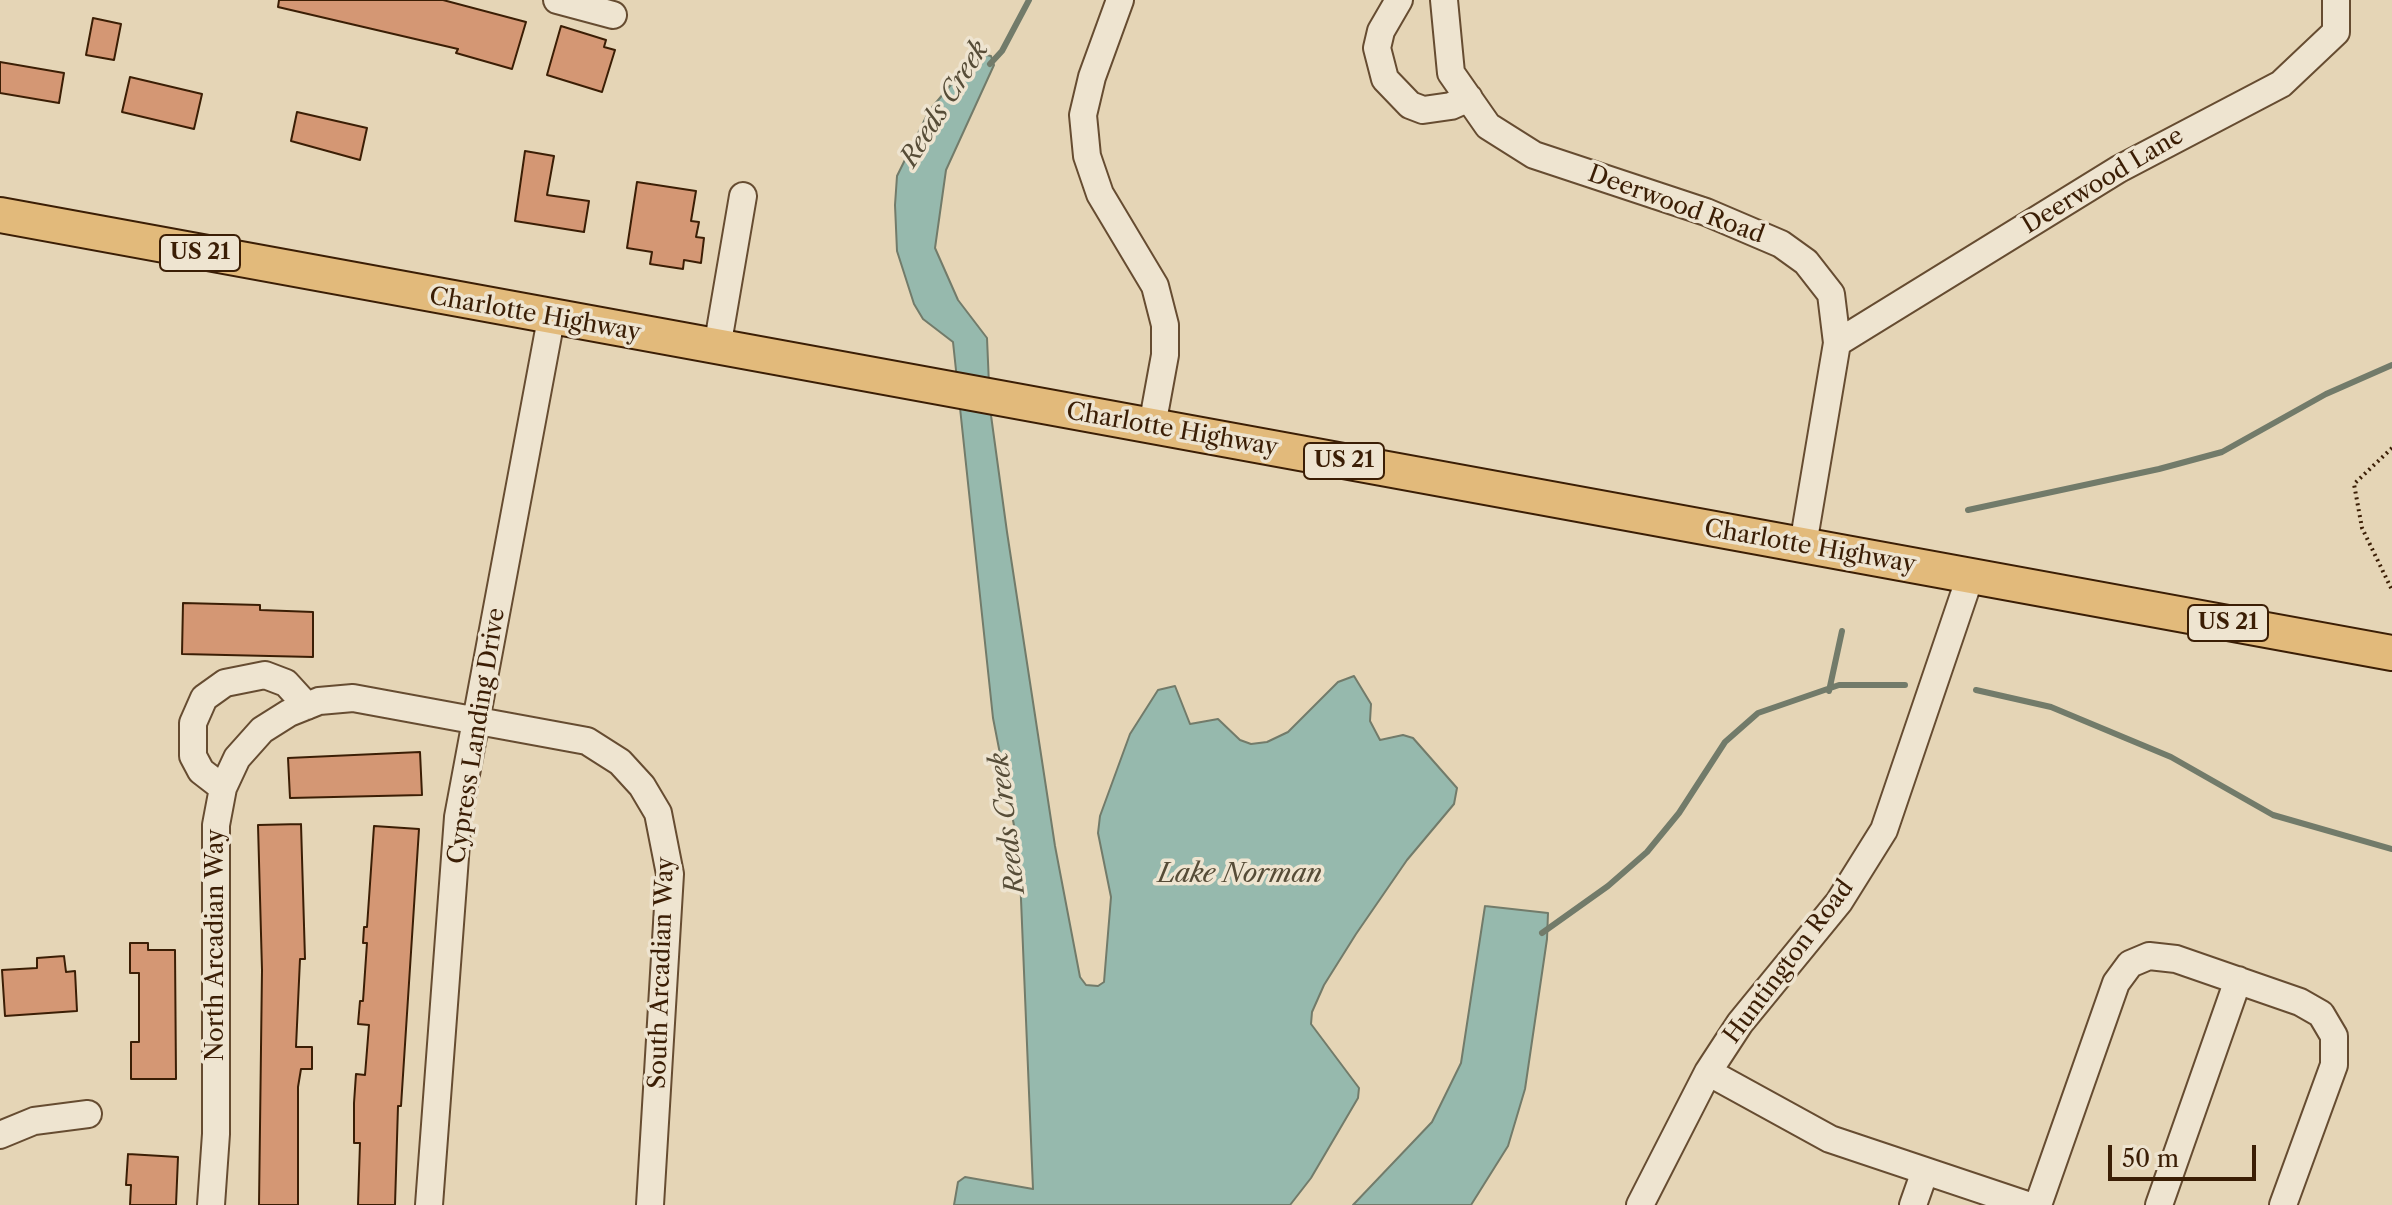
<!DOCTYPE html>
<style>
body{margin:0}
#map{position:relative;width:2392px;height:1205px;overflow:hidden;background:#e5d5b6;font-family:"Libre Caslon Text",serif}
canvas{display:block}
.scale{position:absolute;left:2108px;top:1145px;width:148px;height:36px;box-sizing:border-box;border:4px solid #3b1e05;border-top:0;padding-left:10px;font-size:24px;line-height:28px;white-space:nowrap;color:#3b1e05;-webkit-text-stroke:6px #eee4d0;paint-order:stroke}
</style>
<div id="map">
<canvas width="2392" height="1205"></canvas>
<div class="scale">50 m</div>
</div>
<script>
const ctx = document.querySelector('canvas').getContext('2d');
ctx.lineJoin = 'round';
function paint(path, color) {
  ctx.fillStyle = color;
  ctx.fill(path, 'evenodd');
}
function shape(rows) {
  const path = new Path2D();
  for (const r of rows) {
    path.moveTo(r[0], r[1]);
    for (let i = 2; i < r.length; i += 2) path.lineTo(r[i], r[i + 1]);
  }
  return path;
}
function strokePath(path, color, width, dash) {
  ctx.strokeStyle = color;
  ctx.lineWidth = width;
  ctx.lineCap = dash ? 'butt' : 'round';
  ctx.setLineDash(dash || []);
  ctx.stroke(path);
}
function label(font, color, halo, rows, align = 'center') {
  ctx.font = font + ' "Libre Caslon Text",serif';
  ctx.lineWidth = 7;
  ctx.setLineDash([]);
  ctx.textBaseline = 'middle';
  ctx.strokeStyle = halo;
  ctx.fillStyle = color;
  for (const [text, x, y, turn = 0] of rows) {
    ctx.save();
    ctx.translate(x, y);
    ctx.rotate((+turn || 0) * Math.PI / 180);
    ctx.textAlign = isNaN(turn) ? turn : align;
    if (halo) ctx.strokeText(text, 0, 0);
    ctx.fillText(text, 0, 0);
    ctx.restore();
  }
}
const water = shape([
 [986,55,991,56,994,65,946,170,935,248,958,300,987,338,990,408,1007,532,1055,846,1080,977,1086,985,1098,986,1104,982,1111,897,1098,833,1100,816,1130,734,1158,690,1175,686,1190,724,1218,719,1240,740,1251,744,1267,742,1288,732,1338,682,1354,676,1371,704,1370,721,1380,740,1403,735,1413,738,1457,788,1454,804,1407,860,1356,934,1324,985,1312,1012,1311,1024,1359,1088,1358,1098,1311,1178,1290,1205,954,1205,958,1182,965,1177,1033,1189,1019,851,993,718,953,342,923,319,914,304,897,251,895,205,897,176,929,111,969,63,986,55],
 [1485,906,1548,913,1547,939,1525,1089,1508,1146,1471,1205,1353,1205,1432,1122,1461,1063,1485,906]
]);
const stream = shape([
 [990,64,1002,51,1029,0],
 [1968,510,2159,469,2222,452,2326,394,2392,365],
 [1976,690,2051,707,2171,757,2273,815,2392,849],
 [1829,691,1842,631],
 [1542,933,1608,886,1647,852,1679,813,1725,742,1758,713,1839,685,1905,685]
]);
const building = shape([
 [279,0,443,0,526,22,512,69,456,53,458,49,278,7,279,0],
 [93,18,121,24,114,60,86,55,93,18],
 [561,26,606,40,604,47,615,50,602,92,547,75,561,26],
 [0,62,64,73,59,103,0,93,0,62],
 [130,77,202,94,194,129,122,112,130,77],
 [297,112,367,128,360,160,291,141,297,112],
 [525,151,554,156,547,195,589,201,584,232,515,221,525,151],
 [637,182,696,191,691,221,699,222,696,237,704,238,701,263,684,260,683,269,650,264,652,252,627,248,637,182],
 [183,603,260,605,260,610,313,612,313,657,182,654,183,603],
 [420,752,422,795,290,798,288,758,420,752],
 [301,824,305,959,300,959,296,1047,312,1047,312,1069,301,1069,298,1087,298,1205,259,1205,262,970,258,825,301,824],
 [374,826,419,829,401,1106,398,1106,395,1205,358,1205,360,1143,354,1143,354,1103,356,1074,365,1075,369,1025,358,1024,360,1001,363,1001,367,943,363,943,364,927,367,927,374,826],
 [130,943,148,943,148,950,175,950,176,1079,131,1079,131,1042,139,1042,139,973,130,973,130,943],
 [64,956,66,972,75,971,77,1011,5,1016,2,970,37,968,37,958,64,956],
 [128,1154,178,1157,176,1205,130,1205,131,1185,126,1185,128,1154]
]);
const path = shape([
 [2392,448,2354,484,2362,528,2392,590]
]);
const minor = shape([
 [557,0,613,15],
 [1120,0,1092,77,1083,115,1087,156,1100,194,1155,286,1165,325,1165,355,1152,426],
 [1399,0,1381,31,1377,48,1385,79,1410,105,1423,110,1451,106,1469,98],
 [1444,0,1451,73,1488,126,1534,155,1706,212,1781,244,1806,262,1831,294,1837,343,1803,545],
 [1837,343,2119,169,2281,84,2336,32,2336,0],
 [717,348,743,196],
 [223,788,201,771,193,756,193,723,204,698,225,683,265,675,286,683,307,706],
 [1708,1072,1830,1139,2027,1205],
 [0,1135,34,1121,88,1114],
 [211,1205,216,1134,216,825,223,788,237,758,262,730,289,713,319,701,353,698,587,741,620,762,642,786,658,813,670,874,650,1205],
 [429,1205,458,817,551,319],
 [1640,1205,1708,1072,1740,1023,1839,902,1884,830,1970,577],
 [1913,1205,1925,1171],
 [2038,1205,2116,983,2130,964,2149,956,2176,959,2300,1002,2321,1014,2334,1036,2334,1065,2283,1205],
 [2159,1205,2238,980]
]);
const major = shape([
 [0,215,2392,653]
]);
const shields = [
 [200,253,80],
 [1344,461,80],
 [2228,623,80]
];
const shieldNames = [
 ["US 21",200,253],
 ["US 21",1344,461],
 ["US 21",2228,623]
];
const streetNames = [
 ["Deerwood Lane",2103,181,-31],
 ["Deerwood Road",1676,205,20],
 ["Charlotte Highway",535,315,10],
 ["Charlotte Highway",1172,430,10],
 ["Charlotte Highway",1810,547,10],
 ["Cypress Landing Drive",477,736,-81],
 ["North Arcadian Way",216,945,-90],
 ["Huntington Road",1789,962,-53],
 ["South Arcadian Way",662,973,-88]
];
const waterNames = [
 ["Reeds Creek",945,104,-58],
 ["Reeds Creek",1008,823,-97],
 ["Lake Norman",1240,874]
];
paint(water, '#96b9ad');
strokePath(water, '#727b6a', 2);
strokePath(stream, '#727b6a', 6);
paint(building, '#d49774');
strokePath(building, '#3b1e05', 2);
strokePath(minor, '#664c31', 30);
strokePath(major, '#3b1e05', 38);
strokePath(path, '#3b1e05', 4, [2, 4]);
strokePath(minor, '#eee4d0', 26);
strokePath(major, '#e2ba7b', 34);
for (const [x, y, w] of shields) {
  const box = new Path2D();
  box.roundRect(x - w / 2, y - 18, w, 36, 6);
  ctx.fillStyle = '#eee4d0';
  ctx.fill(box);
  strokePath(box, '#3b1e05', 2);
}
label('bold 22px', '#3b1e05', null, shieldNames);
label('24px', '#3b1e05', '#eee4d0', streetNames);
label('italic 26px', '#564c37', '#eee4d0', waterNames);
</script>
